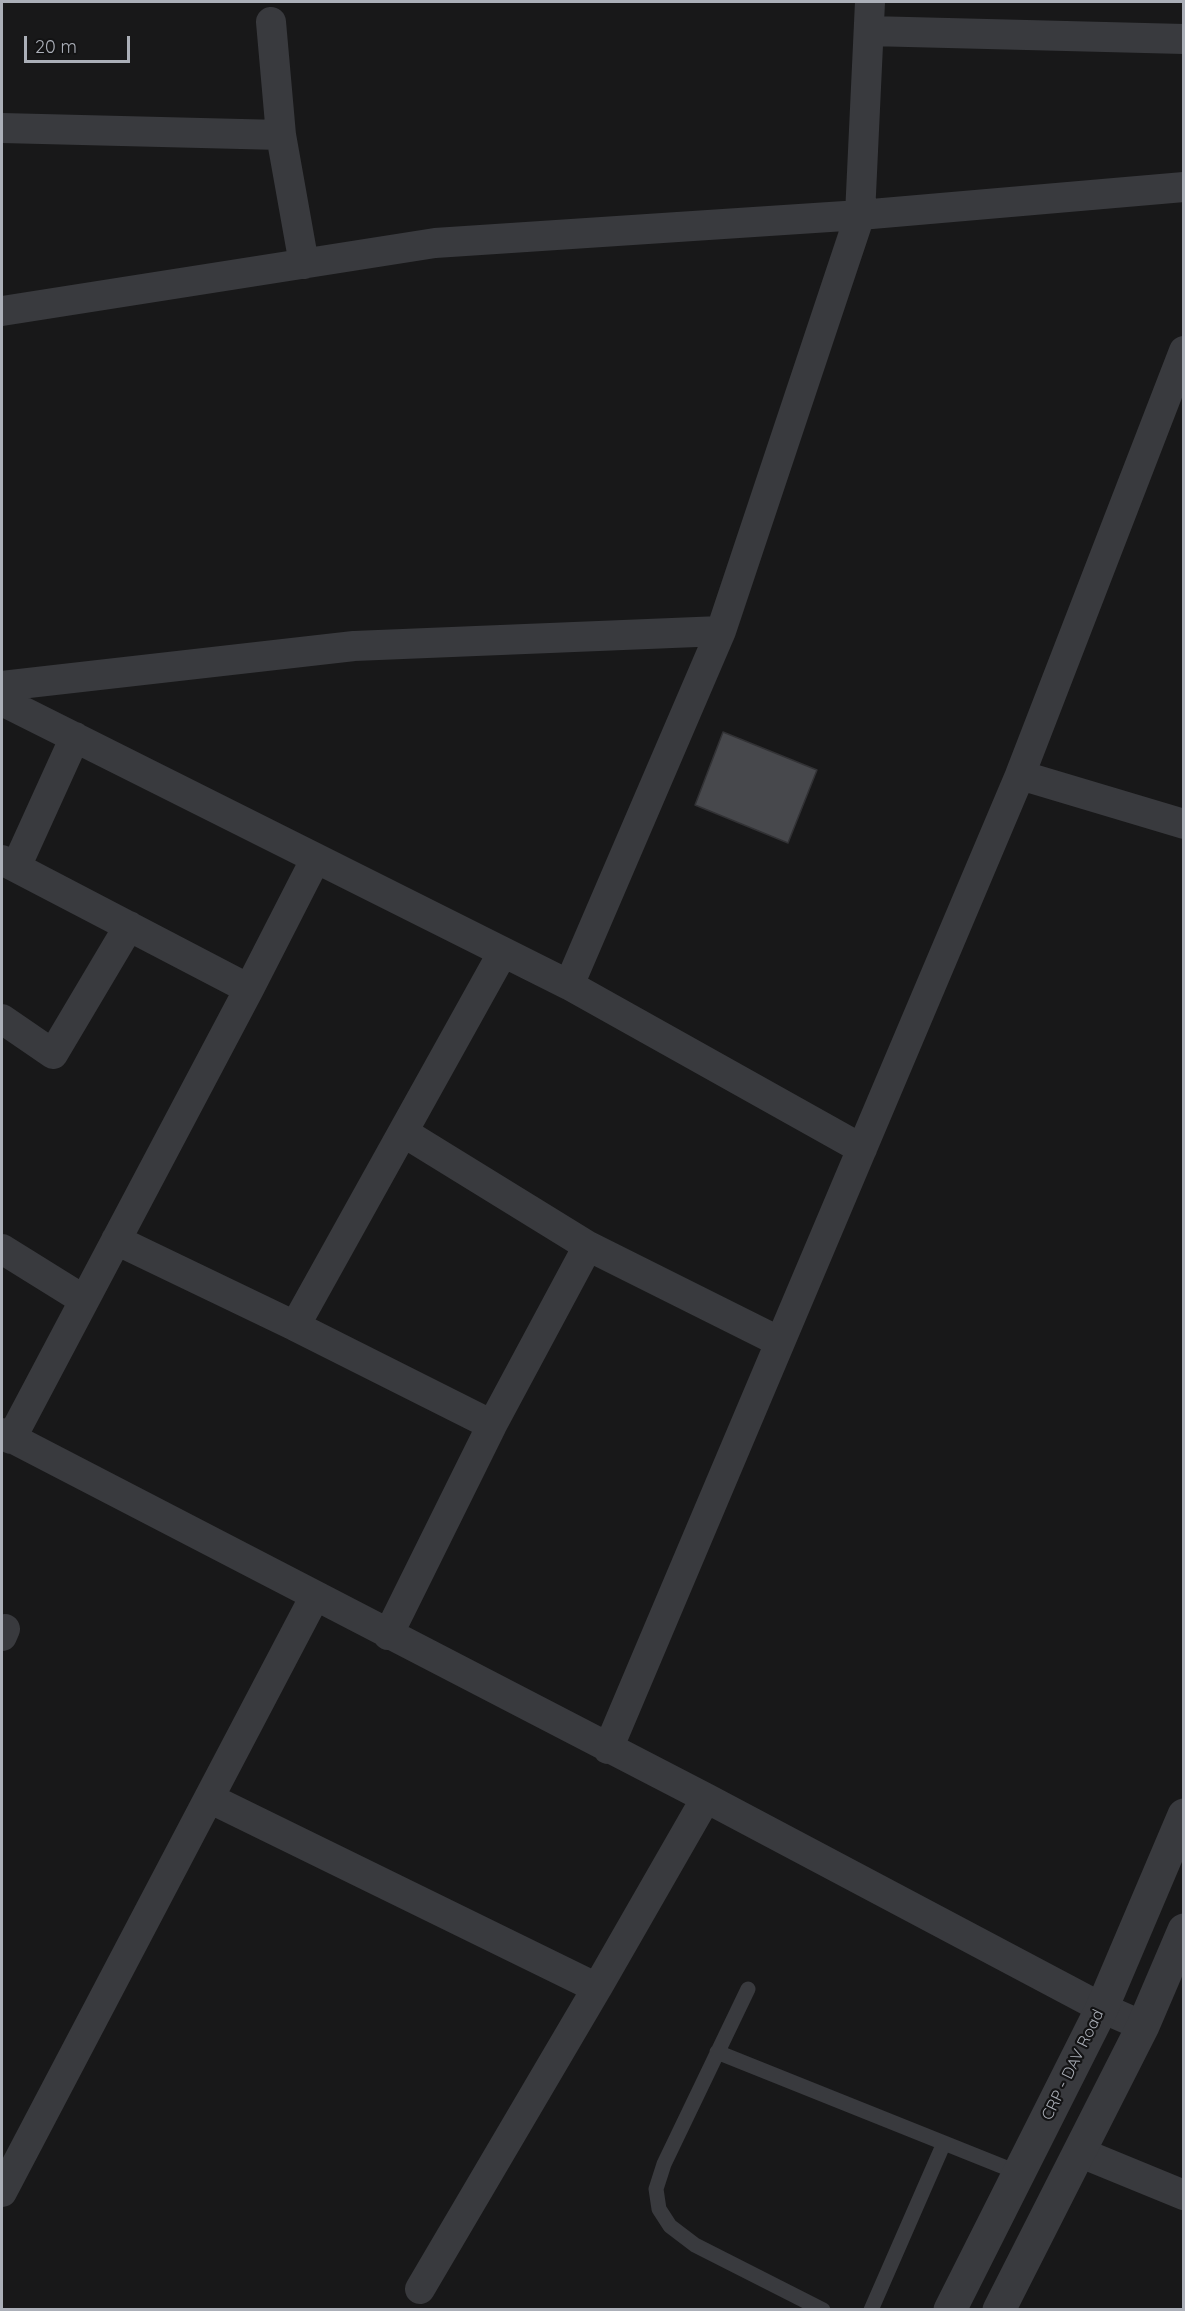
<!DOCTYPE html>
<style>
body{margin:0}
#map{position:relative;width:1185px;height:2311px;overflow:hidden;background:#181819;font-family:Quicksand,sans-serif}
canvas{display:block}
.frame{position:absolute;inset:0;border:3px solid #abafb8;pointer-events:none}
.scale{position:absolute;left:24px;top:36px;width:106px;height:27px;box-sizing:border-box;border:3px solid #abafb8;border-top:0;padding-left:8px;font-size:18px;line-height:21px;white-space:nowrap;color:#abafb8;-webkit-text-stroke:4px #131314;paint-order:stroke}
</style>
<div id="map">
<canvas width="1185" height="2311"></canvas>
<div class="frame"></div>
<div class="scale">20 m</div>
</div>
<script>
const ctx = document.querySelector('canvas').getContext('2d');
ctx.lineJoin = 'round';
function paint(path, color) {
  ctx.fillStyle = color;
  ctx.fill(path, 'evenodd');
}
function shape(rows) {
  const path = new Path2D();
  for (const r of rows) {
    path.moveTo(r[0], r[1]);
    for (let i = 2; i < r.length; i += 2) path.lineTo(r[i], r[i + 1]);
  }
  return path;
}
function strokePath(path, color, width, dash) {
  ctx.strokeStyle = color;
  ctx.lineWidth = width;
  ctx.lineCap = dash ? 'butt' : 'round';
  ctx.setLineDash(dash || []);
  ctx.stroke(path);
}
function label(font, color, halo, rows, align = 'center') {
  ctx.font = font + ' Quicksand,sans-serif';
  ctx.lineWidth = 4.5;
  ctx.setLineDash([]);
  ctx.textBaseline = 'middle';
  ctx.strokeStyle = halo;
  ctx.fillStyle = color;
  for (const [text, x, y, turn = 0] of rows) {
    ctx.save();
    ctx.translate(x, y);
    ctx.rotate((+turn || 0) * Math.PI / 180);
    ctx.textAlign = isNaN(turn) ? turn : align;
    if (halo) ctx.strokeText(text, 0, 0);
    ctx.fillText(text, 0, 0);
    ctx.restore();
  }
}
const building = shape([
 [723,732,817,770,788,843,695,805,723,732]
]);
const service = shape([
 [748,1989,664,2164,656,2189,659,2209,670,2226,695,2245,823,2310],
 [717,2052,1019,2173],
 [871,2310,944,2143]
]);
const minor = shape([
 [271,22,281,135,304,264],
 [869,31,1184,39],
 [2,128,281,135],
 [2,311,435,243,860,215,870,2],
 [2,686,354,646,721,631],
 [2,701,569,985,721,631,860,215,1184,187],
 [1020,775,1184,351],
 [2,860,249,989],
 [16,867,75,737],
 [569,985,862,1149],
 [2,1019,53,1054,129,926],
 [403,1132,588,1246],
 [116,1240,295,1326,503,952],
 [2,1249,84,1300],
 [295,1326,492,1425],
 [2,1433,706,1798,1102,2008,1143,2026],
 [11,1439,249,989,316,858],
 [388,1635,492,1425,588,1246,780,1342],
 [2,1636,5,1629],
 [608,1749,1020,775,1184,824],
 [209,1798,597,1988,706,1798],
 [1079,2152,1184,2195],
 [2,2192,315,1596],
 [420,2289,597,1988]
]);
const tertiary = shape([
 [950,2310,1102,2008,1184,1815],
 [999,2310,1143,2026,1184,1930]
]);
const streetNames = [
 ["CRP - DAV Road",1073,2065,-64]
];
paint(building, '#47484c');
strokePath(building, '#323235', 1.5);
strokePath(service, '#393a3e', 15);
strokePath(minor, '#393a3e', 30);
strokePath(tertiary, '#393a3e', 33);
label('16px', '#abafb8', '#131314', streetNames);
</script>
